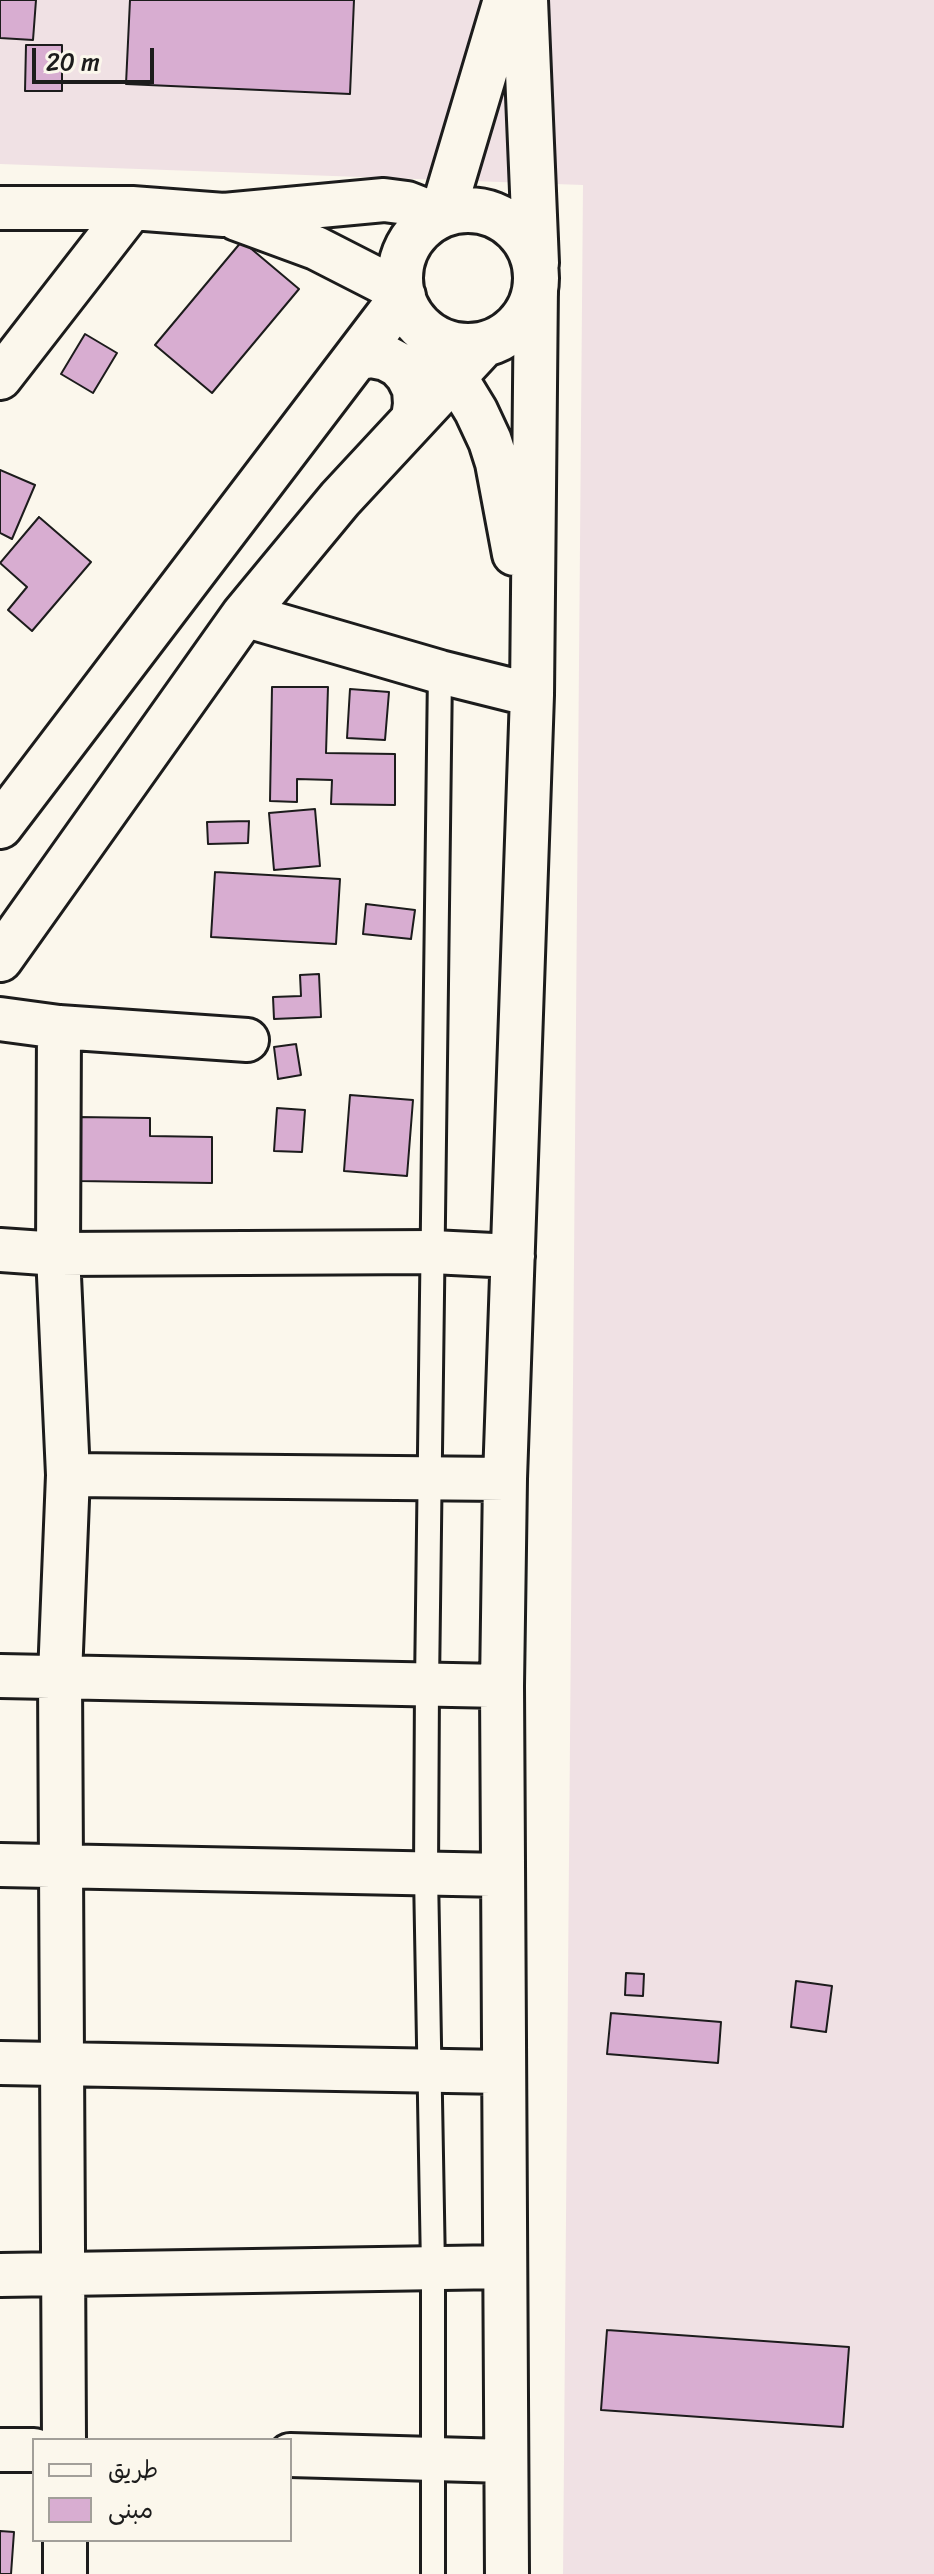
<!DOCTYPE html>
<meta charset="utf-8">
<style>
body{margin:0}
#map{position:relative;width:934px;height:2574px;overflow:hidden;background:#fbf7ec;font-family:Sriracha,"Playpen Sans Arabic",sans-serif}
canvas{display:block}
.legend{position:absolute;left:32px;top:2438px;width:260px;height:104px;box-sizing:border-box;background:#fbf7ec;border:2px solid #a29f99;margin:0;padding:10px 14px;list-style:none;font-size:24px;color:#1c1c1c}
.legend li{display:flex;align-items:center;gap:16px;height:40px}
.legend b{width:40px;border:2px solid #a29f99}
.scale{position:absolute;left:32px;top:48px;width:122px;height:36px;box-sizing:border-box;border:4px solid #1c1c1c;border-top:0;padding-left:10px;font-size:24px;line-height:28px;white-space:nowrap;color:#1c1c1c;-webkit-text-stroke:6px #fbf7ec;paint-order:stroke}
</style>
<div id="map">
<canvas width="934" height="2574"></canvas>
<ul class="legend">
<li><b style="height:10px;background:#fbf7ec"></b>طريق</li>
<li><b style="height:22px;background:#d8add1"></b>مبنى</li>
</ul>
<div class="scale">20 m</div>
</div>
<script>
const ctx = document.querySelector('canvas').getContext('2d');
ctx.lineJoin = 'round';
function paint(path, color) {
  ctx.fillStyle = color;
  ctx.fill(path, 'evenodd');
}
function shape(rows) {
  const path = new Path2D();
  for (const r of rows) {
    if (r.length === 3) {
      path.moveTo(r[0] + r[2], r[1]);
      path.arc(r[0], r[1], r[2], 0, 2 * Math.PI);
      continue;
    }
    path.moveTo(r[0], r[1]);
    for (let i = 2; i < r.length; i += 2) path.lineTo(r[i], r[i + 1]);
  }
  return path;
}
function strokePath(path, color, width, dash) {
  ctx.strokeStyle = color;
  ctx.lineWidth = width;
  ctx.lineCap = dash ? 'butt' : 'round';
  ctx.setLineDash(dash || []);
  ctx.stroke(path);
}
const built = shape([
 [0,0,934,0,934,2574,563,2574,583,185,0,164]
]);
const building = shape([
 [0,0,36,0,33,40,0,38,0,0],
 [130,0,354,0,350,94,126,84,130,0],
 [26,45,62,45,62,91,25,91,26,45],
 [242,241,299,289,212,393,155,345,242,241],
 [85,334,117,353,93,393,61,374,85,334],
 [0,470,35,485,12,539,0,533,0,470],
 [39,517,91,562,32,631,8,610,27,587,0,563,39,517],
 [272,687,328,687,326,753,395,754,395,805,331,804,332,780,297,779,297,802,270,801,272,687],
 [350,689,389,692,385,740,347,738,350,689],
 [315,809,320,866,274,870,269,813,315,809],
 [249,821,248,843,208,844,207,822,249,821],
 [215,872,340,879,336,944,211,937,215,872],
 [366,904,415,910,411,939,363,934,366,904],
 [319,974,321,1017,274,1019,273,997,301,996,300,975,319,974],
 [296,1044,301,1075,278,1079,274,1047,296,1044],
 [350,1095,413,1100,407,1176,344,1171,350,1095],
 [277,1108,305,1110,302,1152,274,1151,277,1108],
 [78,1117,150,1118,150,1136,212,1137,212,1183,78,1181,78,1117],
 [626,1973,644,1974,643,1996,625,1995,626,1973],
 [796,1981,832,1986,826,2032,791,2027,796,1981],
 [611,2013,721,2022,718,2063,607,2054,611,2013],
 [607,2330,849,2347,843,2427,601,2410,607,2330],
 [0,2531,14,2532,11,2574,0,2574,0,2531]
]);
const service = shape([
 [433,2574,433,2268,426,1874,427,1685,440,672]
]);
const minor = shape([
 [0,208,132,208,224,215,384,200,407,203,440,216],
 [237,219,316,248,402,292],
 [429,334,476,411,490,441,497,463,514,554],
 [0,378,132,208],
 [244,615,440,672,532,695],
 [0,1019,59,1027,247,1040],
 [59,1027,58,1254,68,1475,60,1676,64,2440],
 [0,1250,58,1254,432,1252,513,1256],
 [68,1475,505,1479],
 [0,1676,502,1686],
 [0,1865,503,1875],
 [0,2063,504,2072],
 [0,2275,505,2267],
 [0,2450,34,2450],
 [290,2455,506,2461],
 [65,2540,65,2574],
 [507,2574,502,1686,505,1479,532,695,536,284]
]);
const tertiary = shape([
 [525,0,536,263],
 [468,278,68],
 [442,215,506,0],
 [356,358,371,355,386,358,399,365,408,375,415,389,416,404,414,418],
 [0,826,403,296],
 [0,959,244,615,340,499,483,345]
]);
paint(built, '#f0e1e4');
paint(building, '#d8add1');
strokePath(building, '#1c1c1c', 2);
strokePath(service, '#1c1c1c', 28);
strokePath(minor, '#1c1c1c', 48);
strokePath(tertiary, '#1c1c1c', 50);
strokePath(service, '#fbf7ec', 22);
strokePath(minor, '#fbf7ec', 42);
strokePath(tertiary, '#fbf7ec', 44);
</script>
